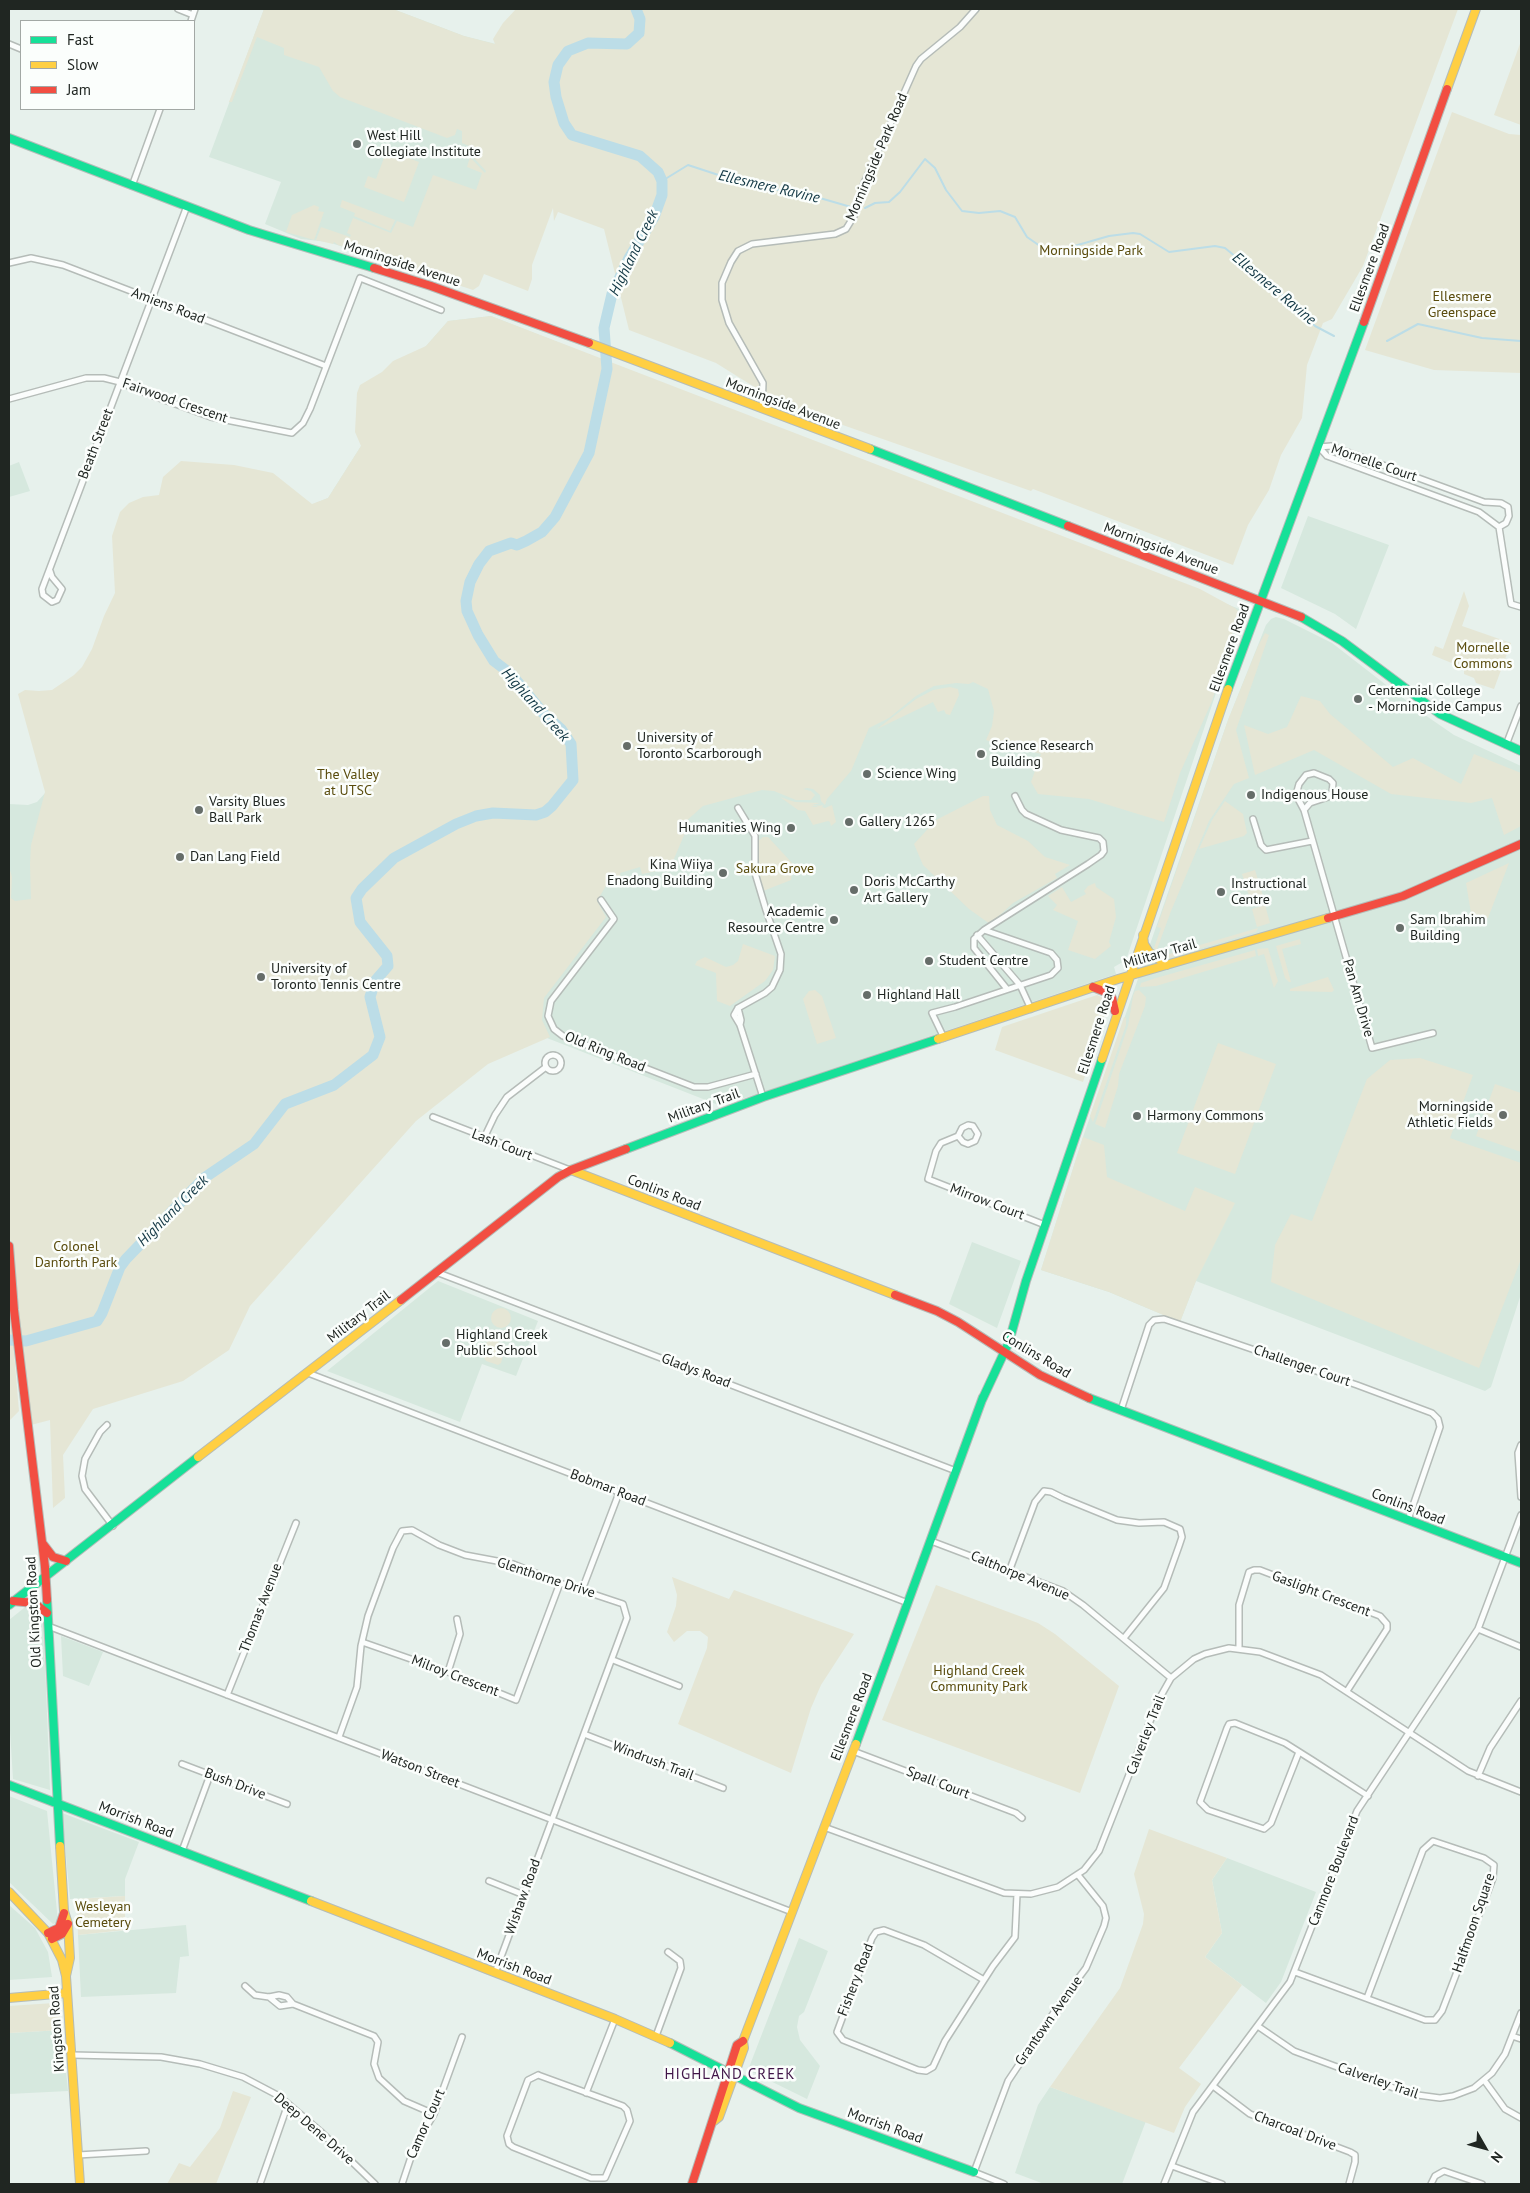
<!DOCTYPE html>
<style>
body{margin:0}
#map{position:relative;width:1530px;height:2193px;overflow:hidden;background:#e7f1ec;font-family:"PT Sans",sans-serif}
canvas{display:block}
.frame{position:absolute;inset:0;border:10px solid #202622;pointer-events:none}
.legend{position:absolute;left:20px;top:20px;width:175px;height:90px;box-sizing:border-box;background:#fbfefc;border:1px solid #a3a8a5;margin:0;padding:6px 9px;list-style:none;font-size:15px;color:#202622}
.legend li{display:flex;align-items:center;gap:10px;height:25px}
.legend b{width:25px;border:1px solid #a3a8a5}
.north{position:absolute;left:1460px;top:2123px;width:50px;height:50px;-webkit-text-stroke:4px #fbfefc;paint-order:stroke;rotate:128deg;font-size:14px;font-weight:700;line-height:20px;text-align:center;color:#202622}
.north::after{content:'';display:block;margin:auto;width:18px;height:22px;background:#202622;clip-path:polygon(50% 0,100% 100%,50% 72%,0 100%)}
</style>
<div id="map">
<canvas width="1530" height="2193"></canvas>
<div class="frame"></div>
<ul class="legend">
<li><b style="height:6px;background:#16e098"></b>Fast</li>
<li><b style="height:6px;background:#ffcf43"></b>Slow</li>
<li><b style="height:6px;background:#f24e42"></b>Jam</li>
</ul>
<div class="north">N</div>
</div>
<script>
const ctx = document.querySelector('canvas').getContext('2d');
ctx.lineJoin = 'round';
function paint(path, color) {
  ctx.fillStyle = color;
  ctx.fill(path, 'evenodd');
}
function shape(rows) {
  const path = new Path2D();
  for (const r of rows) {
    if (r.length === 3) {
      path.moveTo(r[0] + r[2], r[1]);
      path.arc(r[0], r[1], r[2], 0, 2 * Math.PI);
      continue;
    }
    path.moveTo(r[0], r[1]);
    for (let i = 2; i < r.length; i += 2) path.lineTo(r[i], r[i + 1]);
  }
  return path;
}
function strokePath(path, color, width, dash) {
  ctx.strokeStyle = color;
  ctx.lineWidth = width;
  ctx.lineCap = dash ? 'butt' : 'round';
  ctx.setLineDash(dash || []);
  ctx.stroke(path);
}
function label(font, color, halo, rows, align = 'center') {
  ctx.font = font + ' "PT Sans",sans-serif';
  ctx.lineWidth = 5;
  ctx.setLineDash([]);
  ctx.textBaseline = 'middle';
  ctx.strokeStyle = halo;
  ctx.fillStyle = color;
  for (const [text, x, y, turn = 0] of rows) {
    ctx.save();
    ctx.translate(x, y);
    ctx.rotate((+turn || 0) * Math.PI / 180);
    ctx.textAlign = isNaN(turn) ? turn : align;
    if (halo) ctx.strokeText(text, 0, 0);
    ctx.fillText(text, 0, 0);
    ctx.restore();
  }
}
const built = shape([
 [264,9,393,9,464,36,496,44,500,123,465,287,328,242,301,239,265,224,281,182,209,157],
 [491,316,1242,610,1243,613,1126,960,1114,967,1116,974,721,1106,506,1022,9,1080,9,804,28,805,37,802,301,509,328,498,420,353,448,321],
 [19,462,30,491,9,497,9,466],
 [1308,516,1389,545,1356,629,1335,614,1281,588],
 [1276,617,1284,619,1332,643,1425,715,1454,735,1521,766,1521,1294,1491,1387,1485,1391,1196,1281,1180,1322,1109,1292,1041,1270,1083,1137,1228,720,1266,625,1271,619],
 [972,1242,1021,1261,997,1328,949,1304],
 [438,1281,538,1321,516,1376,482,1364,460,1422,327,1371],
 [29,1604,43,1611,50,1790,13,1779,9,1714,9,1620],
 [61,1636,103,1652,89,1686,63,1676],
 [9,1796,47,1811,58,1922,53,1924,9,1882],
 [62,1813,139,1842,125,1879,125,1896,70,1899],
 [1227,1858,1316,1892,1281,1982,1266,2003,1205,1957,1222,1933,1212,1880],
 [9,1905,35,1928,48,1952,52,1977,9,1980],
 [186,1925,189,1956,180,1957,176,1993,81,1997,78,1935],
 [799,1938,828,1951,804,2012,799,2016,797,2027,800,2040,820,2066,807,2099,748,2070],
 [62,2030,68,2091,9,2094,9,2033],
 [1050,2087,1146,2121,1122,2184,1044,2184,1015,2173,1038,2105]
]);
const green = shape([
 [264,9,393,9,464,36,495,44,493,39,503,23,516,9,1458,9,1363,266,1332,319,1323,323,1307,365,1302,418,1281,455,1269,490,1248,525,1233,565,1033,489,1031,491,780,403,716,363,629,330,604,229,558,212,554,221,553,208,532,265,532,279,528,291,484,274,479,286,473,290,338,245,334,242,333,244,316,240,321,227,350,237,351,235,347,233,353,218,391,233,397,221,413,227,433,175,476,190,482,173,467,167,470,157,485,173,486,171,472,156,474,148,462,143,462,131,457,129,455,135,447,138,340,97,333,91,319,67,284,55,284,48,257,37,232,102,229,102],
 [1521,41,1521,125,1494,115],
 [1452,112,1509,134,1521,135,1521,373,1434,370,1365,350],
 [387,150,419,162,404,202,364,187,368,176,376,179],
 [342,200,395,220,390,231,354,216,355,213,340,207],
 [314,205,319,207,318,211,324,212,314,240,286,232,292,215],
 [491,316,1200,589,1235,608,1239,612,1212,701,1180,773,1164,822,1089,799,1038,794,1031,782,1041,754,1018,748,1014,751,986,740,992,726,994,711,988,689,973,682,969,684,956,683,934,686,916,696,889,718,869,728,851,771,827,799,825,805,821,801,820,795,813,789,807,788,803,789,811,791,815,795,811,800,796,800,774,791,762,790,703,806,684,823,688,826,673,861,662,870,642,874,640,867,620,873,621,880,607,884,597,901,606,917,544,998,542,1020,550,1037,488,1064,416,1121,250,1306,229,1350,183,1381,93,1409,63,1455,65,1498,53,1508,50,1420,31,1425,9,1239,9,867,12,877,11,898,15,901,31,899,30,864,31,845,45,792,18,694,25,690,39,691,52,690,74,675,82,667,92,649,104,616,115,593,112,536,120,512,129,503,143,497,159,495,163,477,181,461,234,465,273,473,312,504,328,498,361,446,355,432,357,393,360,385,382,372,393,361,426,346,448,321],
 [1464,591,1469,606,1462,626,1511,643,1494,689,1476,683,1474,678,1464,674,1464,668,1432,655,1435,646,1443,649],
 [1265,633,1269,635,1236,730,1249,778,1234,784,1209,821,1171,911,1156,952,1154,948,1161,928,1157,927,1228,720,1258,646],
 [950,687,958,689,959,695,950,715,946,714,944,710,938,712,933,702,877,729,916,699,933,690],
 [1301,696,1320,701,1330,714,1393,767,1413,758,1461,784,1474,754,1521,773,1521,826,1504,835,1492,798,1471,803,1391,794,1314,750,1255,775,1244,725,1268,734,1287,727],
 [983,796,989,796,990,810,997,825,1028,841,1045,857,1070,865,1055,874,1057,878,1013,903,990,924,969,909,923,865,914,844,936,820],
 [780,797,795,802,820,803,812,805,822,805,811,806,815,807,823,805,822,807,825,808,832,805,836,822,831,826,830,822,828,821,813,825,805,811,798,810],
 [1225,801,1243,814,1247,833,1244,836,1199,849,1212,820],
 [763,837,768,837,793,864,791,880,763,891,756,858,758,841],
 [1509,863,1488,918,1473,925,1466,883],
 [1255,870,1263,896,1250,899,1242,874],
 [1095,883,1096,887,1114,899,1116,917,1109,942,1111,946,1095,959,1068,950,1078,921,1053,910,1057,905,1048,896,1062,887,1071,902,1086,894,1084,891,1088,886],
 [1265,905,1270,923,1257,927,1252,909],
 [1258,928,1256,932,1252,933,1169,958,1159,957],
 [1300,939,1301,944,1282,949,1291,982,1289,982,1285,978,1276,946],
 [743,944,775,956,773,970,765,981,730,1006,717,1001,716,973,695,965,697,961,705,957,726,967,733,965,738,961],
 [1268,948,1278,981,1274,988,1264,954,1258,956,1257,949],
 [1255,950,1256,956,1156,986,1140,987,1141,983,1156,978],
 [1328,977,1334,990,1332,992,1290,991,1290,989,1293,988],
 [815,990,822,996,836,1038,817,1044,803,999,809,991],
 [1139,990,1146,997,1145,1006,1119,1074,1118,1086,1105,1128,1095,1124,1128,1026,1133,996,1135,991],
 [1097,995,1105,999,1108,1005,1083,1082,995,1050,1002,1027],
 [1124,1017,1126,1018,1126,1025,1093,1122,1090,1116],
 [1218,1043,1276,1064,1235,1174,1177,1153],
 [1420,1058,1473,1075,1450,1138,1521,1163,1521,1259,1479,1368,1271,1282,1275,1245,1291,1214,1312,1221,1367,1079,1390,1060],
 [1495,1084,1521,1093,1521,1152,1476,1136],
 [1083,1137,1104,1145,1107,1177,1185,1211,1195,1187,1235,1203,1196,1281,1180,1322,1109,1292,1041,1270],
 [9,1295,19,1411,9,1421],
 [501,1318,10],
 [492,1340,498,1341,504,1352,501,1363,498,1365,486,1361,482,1355,483,1349,487,1342],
 [672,1577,729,1599,734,1590,854,1634,821,1685,811,1708,791,1773,678,1724,707,1648,708,1637,700,1631,687,1631,674,1642,667,1632,676,1606,677,1595],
 [936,1585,1038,1623,1055,1634,1119,1686,1080,1793,882,1720],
 [1149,1829,1227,1858,1212,1880,1222,1933,1205,1957,1242,1985,1179,2068,1201,2084,1185,2107,1174,2133,1050,2087,1120,1988,1143,1924,1144,1914,1134,1874],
 [125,1896,125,1930,78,1935,77,1899],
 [54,2003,59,2006,62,2030,9,2033,9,2006],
 [233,2091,251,2097,216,2184,167,2184,179,2163,190,2167,220,2128]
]);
const stream = shape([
 [662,181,688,165,752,186,806,194,851,207],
 [865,208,875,203,889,202,900,192,925,159,935,168,946,190,962,211,979,213,1000,211,1015,217,1027,237,1050,253,1109,236,1133,233,1140,234,1169,252,1215,246,1225,248,1287,299,1315,326,1334,336],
 [1387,341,1418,324,1482,338,1521,341]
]);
const river = shape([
 [9,1340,26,1341,97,1321,102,1313,120,1267,126,1259,204,1178,254,1144,285,1104,334,1085,373,1055,380,1037,370,997,375,981,388,966,387,956,360,922,356,898,362,889,394,858,456,824,476,816,493,813,536,815,545,812,552,806,573,780,571,744,561,729,543,713,511,674,494,661,478,635,467,611,466,601,470,582,479,564,489,551,511,543,517,545,526,541,542,532,555,517,589,453,607,369,604,328,612,294,629,258,654,217,662,195,662,181,658,172,640,156,572,135,564,123,556,97,554,82,558,65,568,51,588,43,627,44,639,33,640,19,636,9]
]);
const street = shape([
 [178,9,193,15],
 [191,21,195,9],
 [9,44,21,49],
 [132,186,160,109],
 [9,263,31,258,63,265,326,366],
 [9,399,86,378,104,378,120,382,140,391,211,417,292,433,303,423,310,409,360,278,441,310],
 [762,409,763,383,729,323,722,300,722,283,731,262,738,251,752,244,835,234,846,229,854,216,864,183,916,66,921,59,960,27,976,9],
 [1331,446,1484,502,1501,503,1508,507,1509,516,1506,523,1499,527,1479,512,1327,456,1319,447,1331,446],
 [1499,527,1511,604,1521,607],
 [50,571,52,577,62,589,57,600,52,602,43,595,42,589,187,206],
 [1506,745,1521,706],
 [738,808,755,836,755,873,766,910,781,954,780,970,772,987,765,993,738,1008,734,1015,740,1025,763,1097],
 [1304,810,1310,803,1328,797,1332,793,1333,783,1329,779,1314,773,1306,775,1299,784,1296,795,1304,810,1372,1048,1433,1033],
 [1253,819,1261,845,1266,850,1312,841],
 [601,900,614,919,551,1001,548,1016,554,1029,563,1036,694,1087,708,1087,756,1074],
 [984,930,1088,864,1101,855,1104,851,1103,842,1099,838,1061,830,1026,814,1022,810,1015,796],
 [977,935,1020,985,1031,1009],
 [738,1008,741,1020,740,1025],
 [944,1038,932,1013,955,1007,1051,975,1058,968,1057,960,1051,953,984,930,974,939,974,948,1007,989],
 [553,1063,8],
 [433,1117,570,1170],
 [958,1136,963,1142,968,1144,975,1141,978,1134,973,1126,968,1125,962,1128,958,1136,941,1143,936,1151,928,1179,1045,1225],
 [484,1138,495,1115,507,1097,546,1067],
 [436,1272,956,1471],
 [308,1373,908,1603],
 [1121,1410,1149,1325,1154,1320,1164,1319,1357,1385,1432,1413,1438,1419,1440,1427,1408,1520],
 [107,1425,100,1432,85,1459,82,1476,85,1489,113,1526],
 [1521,1445,1518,1453,1521,1497],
 [931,1541,1063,1591,1083,1605,1171,1678],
 [1010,1569,1035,1502,1044,1491,1051,1492,1063,1498,1117,1520,1139,1523,1164,1522,1180,1529,1182,1537,1179,1546,1164,1588,1124,1638],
 [582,1590,619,1493],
 [48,1626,792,1912],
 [1478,1629,1521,1647],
 [362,1642,448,1672,516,1700,560,1583],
 [1239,1648,1239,1605,1249,1572,1254,1570,1260,1570,1380,1616,1387,1624,1387,1629,1347,1691],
 [613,1660,679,1686],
 [448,1672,460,1634,457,1619],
 [227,1695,296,1523],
 [584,1734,723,1788],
 [339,1737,357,1687,361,1646,368,1616,393,1548,402,1531,412,1530,439,1545,465,1555,513,1564,560,1583,623,1604,627,1618,495,1973],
 [853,1751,1016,1813,1022,1818],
 [1299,1752,1271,1823,1264,1829,1208,1810,1200,1802,1227,1728,1229,1724,1235,1723,1285,1743,1312,1760,1368,1796],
 [182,1764,287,1804],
 [1478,1776,1490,1748,1521,1701],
 [824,1827,1004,1893,1031,1894,1058,1887,1084,1870,1099,1851,1158,1701,1171,1678,1194,1659,1205,1654,1229,1648,1260,1652,1321,1675,1468,1771,1521,1792],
 [182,1851,210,1775],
 [489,1881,524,1895],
 [1295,1972,1425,2020,1435,2020,1442,2011,1493,1878,1494,1865,1484,1858,1433,1841,1423,1850,1367,1998],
 [984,1980,924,1945,884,1930,876,1932,872,1938,837,2032,843,2040,918,2070,926,2071,933,2067,945,2041,993,1966,1015,1937,1017,1894],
 [245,1986,255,1995,269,1997,279,1995,287,1997,293,2004,374,2036,378,2042,374,2064,379,2078,404,2101,434,2114],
 [269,1997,280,2006,293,2004],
 [1259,2027,1294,2051,1410,2094,1440,2098,1453,2096,1474,2088,1492,2073,1505,2054,1521,2013],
 [656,2036,681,1968,680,1961,668,1952],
 [1512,2036,1521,2039],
 [72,2055,161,2057,200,2064,243,2077,279,2096,320,2131,375,2184],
 [538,2075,623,2106,627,2110,630,2121,605,2178,591,2178,513,2147,509,2144,507,2136,528,2080,538,2075],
 [1484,2080,1505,2109,1521,2118],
 [1213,2086,1250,2114,1350,2152,1355,2155,1355,2162,1349,2184],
 [586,2093,615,2019],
 [78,2155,146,2151],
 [1172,2166,1222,2184],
 [260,2184,288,2104],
 [402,2184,414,2148,434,2114,462,2037],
 [1004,2184,974,2172,1008,2081,1065,1996,1086,1968,1104,1926,1106,1918,1103,1906,1078,1875],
 [1164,2184,1193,2112,1290,1982,1357,1811,1478,1629,1521,1515],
 [1431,2184,1435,2176,1444,2171,1482,2184]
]);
const fast = shape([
 [9,138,249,230,374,268],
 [870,449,1068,526],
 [1301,617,1342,641,1440,714,1521,751],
 [1228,689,1364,322],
 [626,1149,763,1097,938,1039],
 [1089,1398,1521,1563],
 [982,1400,1009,1342,1026,1281,1102,1059],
 [47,1600,60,1846],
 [9,1605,198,1457],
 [856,1744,983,1397],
 [9,1785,311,1901],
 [670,2043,799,2108,974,2172]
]);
const slow = shape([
 [1447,89,1476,9],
 [589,343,870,449],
 [1143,935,1144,944,1149,952,1167,965],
 [938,1039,1118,979,1328,918],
 [1102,1059,1228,689],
 [571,1170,895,1295],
 [198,1457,401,1300],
 [60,1846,64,1911,68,1924,70,1958,66,1976],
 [9,1892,48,1933,62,1960,66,1976,80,2184],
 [311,1901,615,2019,670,2043],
 [9,1998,67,1993],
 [714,2121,719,2117,744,2048,743,2041,856,1744]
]);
const jam = shape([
 [374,268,431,286,589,343],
 [1364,322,1447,89],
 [1068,526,1301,617],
 [1328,918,1403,896,1521,844],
 [1093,987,1108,993,1112,998,1115,1011],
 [9,1246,14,1310,45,1567,47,1600],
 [895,1295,937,1311,958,1322,1040,1375,1089,1398],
 [401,1300,558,1177,571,1170,626,1149],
 [43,1544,53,1557,66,1561],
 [13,1601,34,1603,47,1613],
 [48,1933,59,1928,64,1913],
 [52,1939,62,1934,68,1924],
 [692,2184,737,2045,743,2041]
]);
const markers = [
 [357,144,5,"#666d69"],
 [1358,699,5,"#666d69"],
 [627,746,5,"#666d69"],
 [981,754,5,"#666d69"],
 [867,774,5,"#666d69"],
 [1251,795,5,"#666d69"],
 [199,810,5,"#666d69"],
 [849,822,5,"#666d69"],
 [791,828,5,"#666d69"],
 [180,857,5,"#666d69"],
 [723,873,5,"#666d69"],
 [854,890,5,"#666d69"],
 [1221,892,5,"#666d69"],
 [834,920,5,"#666d69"],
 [1400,928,5,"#666d69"],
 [929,961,5,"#666d69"],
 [261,977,5,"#666d69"],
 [867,995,5,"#666d69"],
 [1503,1115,5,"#666d69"],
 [1137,1116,5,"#666d69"],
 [446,1343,5,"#666d69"]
];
const poiNames = [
 ["West Hill",367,136],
 ["Collegiate Institute",367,152],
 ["Centennial College",1368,691],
 ["- Morningside Campus",1368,707],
 ["University of",637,738],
 ["Toronto Scarborough",637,754],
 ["Science Research",991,746],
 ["Building",991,762],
 ["Science Wing",877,774],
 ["Indigenous House",1261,795],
 ["Varsity Blues",209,802],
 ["Ball Park",209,818],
 ["Gallery 1265",859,822],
 ["Humanities Wing",781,828,"right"],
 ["Dan Lang Field",190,857],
 ["Kina Wiiya",713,865,"right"],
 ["Enadong Building",713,881,"right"],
 ["Doris McCarthy",864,882],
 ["Art Gallery",864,898],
 ["Instructional",1231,884],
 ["Centre",1231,900],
 ["Academic",824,912,"right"],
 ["Resource Centre",824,928,"right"],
 ["Sam Ibrahim",1410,920],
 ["Building",1410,936],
 ["Student Centre",939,961],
 ["University of",271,969],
 ["Toronto Tennis Centre",271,985],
 ["Highland Hall",877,995],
 ["Morningside",1493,1107,"right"],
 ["Athletic Fields",1493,1123,"right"],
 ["Harmony Commons",1147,1116],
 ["Highland Creek",456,1335],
 ["Public School",456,1351]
];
const streetNames = [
 ["Morningside Park Road",877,157,-67],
 ["Morningside Avenue",402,264,18],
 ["Ellesmere Road",1370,268,-70],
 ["Amiens Road",168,306,21],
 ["Fairwood Crescent",175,401,19],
 ["Morningside Avenue",783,404,21],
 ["Beath Street",96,444,-69],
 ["Mornelle Court",1374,463,19],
 ["Morningside Avenue",1161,549,21],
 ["Ellesmere Road",1230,648,-70],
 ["Military Trail",1160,954,-16],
 ["Pan Am Drive",1358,998,74],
 ["Ellesmere Road",1097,1030,-72],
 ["Old Ring Road",605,1052,22],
 ["Military Trail",704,1106,-20],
 ["Lash Court",502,1145,21],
 ["Conlins Road",664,1193,21],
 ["Mirrow Court",987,1202,21],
 ["Military Trail",359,1317,-38],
 ["Conlins Road",1036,1355,31],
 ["Challenger Court",1302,1366,19],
 ["Gladys Road",696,1371,21],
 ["Bobmar Road",608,1488,21],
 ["Conlins Road",1408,1507,21],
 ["Calthorpe Avenue",1020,1576,23],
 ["Glenthorne Drive",546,1578,18],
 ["Gaslight Crescent",1321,1594,21],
 ["Thomas Avenue",261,1608,-69],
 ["Old Kingston Road",34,1612,-93],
 ["Milroy Crescent",455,1676,21],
 ["Ellesmere Road",852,1717,-69],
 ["Calverley Trail",1146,1735,-69],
 ["Windrush Trail",653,1761,21],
 ["Watson Street",420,1769,21],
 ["Spall Court",938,1783,21],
 ["Bush Drive",235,1784,21],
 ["Morrish Road",136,1820,21],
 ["Canmore Boulevard",1334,1871,-69],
 ["Wishaw Road",523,1897,-70],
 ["Halfmoon Square",1474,1923,-71],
 ["Morrish Road",514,1967,21],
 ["Fishery Road",856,1980,-69],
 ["Grantown Avenue",1049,2021,-55],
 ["Kingston Road",57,2029,-94],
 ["Calverley Trail",1378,2081,19],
 ["Camor Court",426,2124,-66],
 ["Morrish Road",885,2126,20],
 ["Deep Dene Drive",314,2129,41],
 ["Charcoal Drive",1295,2131,21]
];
const parkNames = [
 ["Morningside Park",1091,251],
 ["Ellesmere",1462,297],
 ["Greenspace",1462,313],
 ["Mornelle",1483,648],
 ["Commons",1483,664],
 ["The Valley",348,775],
 ["at UTSC",348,791],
 ["Sakura Grove",775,869],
 ["Colonel",76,1247],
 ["Danforth Park",76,1263],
 ["Highland Creek",979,1671],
 ["Community Park",979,1687],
 ["Wesleyan",103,1907],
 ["Cemetery",103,1923]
];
const waterNames = [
 ["Ellesmere Ravine",769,187,13],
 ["Highland Creek",634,253,-64],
 ["Ellesmere Ravine",1274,289,40],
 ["Highland Creek",535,705,48],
 ["Highland Creek",173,1211,-45]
];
const neighbourhoodNames = [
 ["HIGHLAND CREEK",730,2075]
];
paint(built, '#d6e8de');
paint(green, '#e5e6d5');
strokePath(stream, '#bcdde7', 2);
strokePath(river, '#bcdde7', 11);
strokePath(street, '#b5bcb8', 8);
strokePath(fast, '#b5bcb8', 10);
strokePath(slow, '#b5bcb8', 10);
strokePath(jam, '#b5bcb8', 10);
strokePath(street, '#fbfdfc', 5);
strokePath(fast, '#16e098', 8);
strokePath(slow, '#ffcf43', 8);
strokePath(jam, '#f24e42', 8);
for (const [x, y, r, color] of markers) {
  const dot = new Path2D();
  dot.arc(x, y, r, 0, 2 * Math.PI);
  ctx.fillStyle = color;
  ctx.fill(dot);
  strokePath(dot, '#fbfefc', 2);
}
label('14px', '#202622', '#fbfefc', poiNames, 'left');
label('14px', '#202622', '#fbfefc', streetNames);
label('14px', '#5a4c0d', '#fbfefc', parkNames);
label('italic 15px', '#103643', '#fbfefc', waterNames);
ctx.letterSpacing = '1px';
label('15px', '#401548', '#fbfefc', neighbourhoodNames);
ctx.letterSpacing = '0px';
</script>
